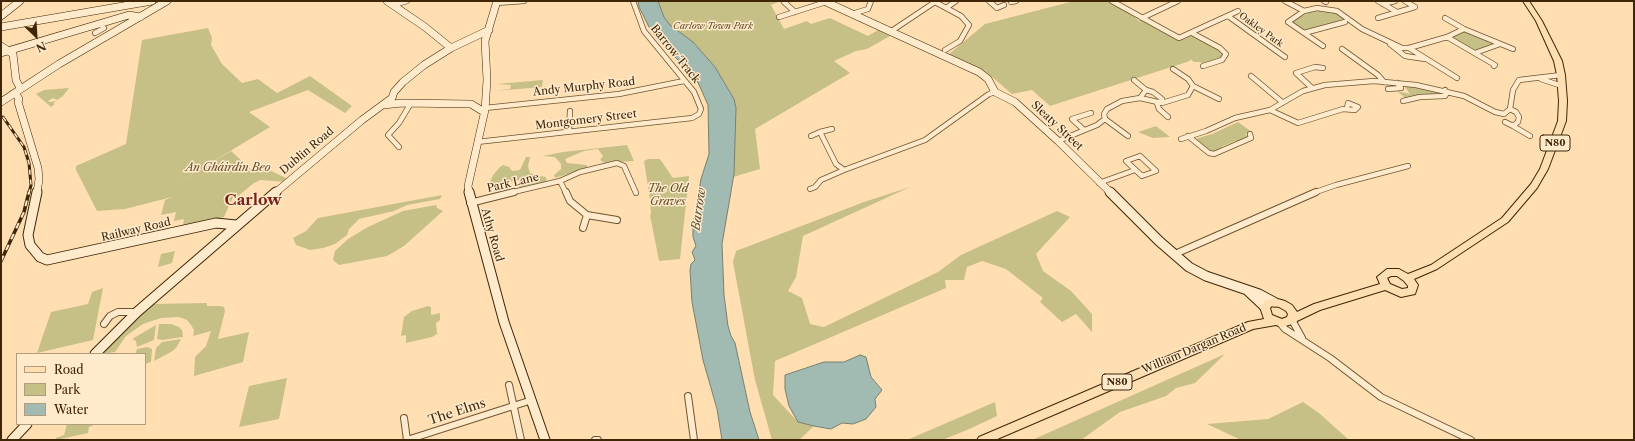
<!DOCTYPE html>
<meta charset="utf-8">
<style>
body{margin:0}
#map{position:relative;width:1635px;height:441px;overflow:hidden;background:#ffdeb1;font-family:"Libre Caslon Text",serif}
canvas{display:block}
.frame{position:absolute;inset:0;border:2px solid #3e2607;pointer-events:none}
.legend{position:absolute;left:16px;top:353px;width:130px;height:72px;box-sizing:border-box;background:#ffeacc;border:1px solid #b29c7d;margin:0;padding:5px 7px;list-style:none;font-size:12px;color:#3e2607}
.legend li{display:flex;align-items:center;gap:8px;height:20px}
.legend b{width:20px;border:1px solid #b29c7d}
.north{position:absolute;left:16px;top:16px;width:40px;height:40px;-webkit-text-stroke:3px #ffeacc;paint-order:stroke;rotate:155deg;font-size:11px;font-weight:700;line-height:16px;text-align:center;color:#3e2607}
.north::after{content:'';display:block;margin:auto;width:14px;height:18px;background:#3e2607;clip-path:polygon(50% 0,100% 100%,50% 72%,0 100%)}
</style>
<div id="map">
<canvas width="1635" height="441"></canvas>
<div class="frame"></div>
<ul class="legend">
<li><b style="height:5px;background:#ffdeb1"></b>Road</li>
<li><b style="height:11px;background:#c6c087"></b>Park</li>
<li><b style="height:11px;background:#a1bbb2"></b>Water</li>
</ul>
<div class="north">N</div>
</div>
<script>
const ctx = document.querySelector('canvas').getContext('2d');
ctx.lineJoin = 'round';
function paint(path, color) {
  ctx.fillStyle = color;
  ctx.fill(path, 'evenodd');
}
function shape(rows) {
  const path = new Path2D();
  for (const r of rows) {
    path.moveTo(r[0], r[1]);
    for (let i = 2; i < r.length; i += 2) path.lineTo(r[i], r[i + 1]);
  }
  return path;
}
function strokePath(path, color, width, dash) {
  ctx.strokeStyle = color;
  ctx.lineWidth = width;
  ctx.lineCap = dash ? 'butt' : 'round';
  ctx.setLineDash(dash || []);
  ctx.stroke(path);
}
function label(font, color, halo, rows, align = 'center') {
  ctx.font = font + ' "Libre Caslon Text",serif';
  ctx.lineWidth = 3;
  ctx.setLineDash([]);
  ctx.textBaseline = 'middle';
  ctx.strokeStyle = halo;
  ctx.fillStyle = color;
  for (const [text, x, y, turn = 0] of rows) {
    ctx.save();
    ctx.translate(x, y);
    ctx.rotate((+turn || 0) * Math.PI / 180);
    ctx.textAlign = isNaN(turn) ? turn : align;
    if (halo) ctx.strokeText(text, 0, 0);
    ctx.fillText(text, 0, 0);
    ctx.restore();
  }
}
const green = shape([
 [658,1,781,1,771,5,784,29,807,21,811,24,830,18,868,36,878,30,890,36,867,49,856,51,834,61,850,73,755,129,760,169,733,177,736,108,731,93,715,67,693,42,670,25,664,17],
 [1074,1,1107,1,1131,14,1141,23,1138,18,1175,38,1185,39,1192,35,1204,39,1223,53,1223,56,1221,58,1203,64,1200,62,1194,62,1190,59,1190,61,1050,106,1032,90,1012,94,985,71,949,54,985,24],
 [1314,10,1333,11,1345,19,1341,20,1340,22,1306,31,1290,22],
 [208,28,212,38,211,45,222,64,242,83,258,79,277,93,310,76,352,106,345,113,308,90,249,112,270,127,172,186,231,151,254,172,255,167,266,165,267,169,290,180,288,182,260,180,254,183,238,196,233,197,224,217,183,226,184,219,174,221,176,212,161,215,165,200,172,197,125,209,97,211,76,170,76,166,126,144,142,40],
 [1464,31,1492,42,1495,44,1475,51,1451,37],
 [543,80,542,87,495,91,510,89,511,85,497,84],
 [1412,86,1440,92,1441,94,1423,94,1405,98,1397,91,1410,94,1405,87],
 [69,88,63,96,57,100,53,98,48,101,49,102,57,101,53,103,55,104,51,107,36,94,44,90],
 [1238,122,1252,132,1245,134,1249,137,1238,143,1235,141,1221,147,1223,149,1214,153,1210,151,1195,139,1212,134],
 [1156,126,1170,137,1153,138,1138,132],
 [627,145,634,161,605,163,600,160,603,156,598,149,584,151,565,159,567,163,587,165,587,168,555,178,554,175,561,169,561,164,555,157,543,156,563,152],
 [526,157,530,157,528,166,530,173,538,176,546,177,547,183,519,189,519,180,491,185,490,182,493,175,500,167,503,165,509,167,512,171,520,170],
 [648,159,660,159,673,178,689,176,680,259,659,261,650,215,651,214,650,199,644,161],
 [910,187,803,236,796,277,788,291,802,298,810,324,824,327,938,272,961,255,1057,211,1070,217,1036,254,1043,271,1071,291,1092,314,1092,332,1076,314,1062,322,1040,302,1043,298,1006,269,982,261,967,267,964,280,945,280,946,288,775,361,773,395,798,422,814,426,799,440,772,440,755,380,733,262,736,251,864,202],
 [442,195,440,199,407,205,394,211,359,219,349,229,347,235,335,244,323,248,310,250,296,245,293,238,306,231,318,218],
 [436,205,437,208,443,211,404,246,387,256,339,265,333,260,335,251,348,239,368,227,403,211],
 [175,251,172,263,158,267,161,254],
 [103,288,93,340,37,353,51,312,88,304,92,292],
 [207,303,207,306,220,306,224,307,225,311,218,339,249,332,243,362,194,376,195,357,206,346,211,331,193,336,194,330,191,325,187,320,179,317,161,318,143,324,126,336,115,352,101,354,152,304],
 [428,306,431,307,431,315,440,313,440,320,436,323,437,334,432,337,406,343,406,335,401,336,404,317,412,311],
 [159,324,171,324,179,327,182,330,183,337,162,340,157,339],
 [156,325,154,340,137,347,136,341,132,339],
 [181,339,176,348,171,352,154,361,156,348,162,342],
 [147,347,152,349,151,362,145,364,145,354,135,354,137,349],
 [1225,354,1195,383,1176,388,1166,396,1120,412,1081,440,1032,440],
 [287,378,279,419,239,427,249,386],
 [995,402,997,416,967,430,942,440,907,440],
 [1303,402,1319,413,1349,440,1241,440,1207,424,1268,419],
 [67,424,96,424,89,427,88,433,56,440,56,438,64,435]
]);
const water = shape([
 [638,1,658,1,664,17,670,25,693,42,715,67,734,99,736,108,734,174,722,244,724,295,728,326,731,336,735,343,750,412,759,440,722,440,717,409,703,360,692,302,690,270,691,264,695,260,692,252,696,246,693,237,693,225,701,179,709,154,708,105,696,78,659,41,649,27,639,7,638,1],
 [860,355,866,357,871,377,882,390,875,399,876,407,866,419,853,424,842,423,831,429,814,426,798,422,789,406,785,389,785,375,824,362,844,362,860,355]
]);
const streetFar1 = shape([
 [989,1,997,8,1004,5],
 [1112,1,1179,38,1238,11],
 [1285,1,1304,11,1317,8,1337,11,1362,29,1402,48,1409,48,1447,37,1495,65,1494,66],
 [1324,1,1326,2],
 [1378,1,1397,12],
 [784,2,795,12],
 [1011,2,1016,1],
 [496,3,524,1],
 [1383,4,1395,1],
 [394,5,407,1],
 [946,8,956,1],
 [1304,11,1288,22,1304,33,1345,22],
 [852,14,868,9,871,1],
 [1228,16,1285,57],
 [779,17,826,2],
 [1142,18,1178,1],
 [1378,18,1415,7,1405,1],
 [1445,18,1464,29,1513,49],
 [890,32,935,2,961,16,969,25,960,41,945,50],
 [95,33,104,28,101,24],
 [1192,33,1220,48,1226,54,1222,60,1203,66],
 [1304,33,1323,46],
 [1447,37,1464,29],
 [1390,44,1405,56,1425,59],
 [1409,48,1457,78],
 [1342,49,1378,75,1384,82],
 [1475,53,1500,44],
 [1173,69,1188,79,1193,86],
 [1251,76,1282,102],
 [1541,79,1562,86],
 [1134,80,1146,90,1140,98],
 [1312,88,1296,73,1315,67,1323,68],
 [1388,89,1401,88,1397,83],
 [1146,90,1153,92,1162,99],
 [1403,101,1420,97,1445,96,1447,93,1445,90],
 [1157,103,1159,109,1168,117],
 [485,108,619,94,684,81],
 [1510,109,1516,112,1519,117,1518,122,1513,126,1530,136],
 [1270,110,1298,123,1343,109,1355,110,1358,107,1348,103,1347,108],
 [1105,119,1128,136],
 [1505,122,1513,126],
 [1084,130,1072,119,1091,113],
 [569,131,570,111],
 [820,132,832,129],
 [811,136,820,132,836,164,844,170,925,140,989,94,995,92],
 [1188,136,1209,153,1214,154,1251,138,1250,134],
 [1181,139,1206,131,1235,118,1270,110,1303,91,1325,85,1374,81,1416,85,1464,96,1495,112,1504,114,1510,109,1513,90,1519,80,1561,75],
 [1058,141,1097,125,1105,119,1104,114,1107,109,1122,101,1140,98,1162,103,1188,95,1193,86,1219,99],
 [477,142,692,118,699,114,701,109,694,92,644,31,633,1],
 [399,147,388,135,399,123,411,103],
 [1140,156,1156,171,1142,176,1126,161,1140,156],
 [560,181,566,193],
 [1099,183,1135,170],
 [810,189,815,187,821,180,844,170],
 [509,193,560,181,580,172,617,163,624,166,636,193],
 [1313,193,1336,185,1408,166]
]);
const street = shape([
 [566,192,570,201,587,215,617,220],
 [470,203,514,192],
 [583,228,587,215],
 [1175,254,1316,192],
 [1292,320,1302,338],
 [1279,322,1285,329,1330,358,1381,397,1471,440],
 [104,324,110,316,118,312,137,312],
 [509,385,521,440],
 [688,396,694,440],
 [404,418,407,440],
 [407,440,532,400],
 [595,440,598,440]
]);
const secondaryFar1 = shape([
 [387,1,425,27,451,48],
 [824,1,979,72,988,79,995,92,1015,102,1058,141,1111,193],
 [1,16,20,1],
 [1,27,152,1],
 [1,46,13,54,16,80,20,88],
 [1,53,129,15,140,17],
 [13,94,16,94,19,99,18,102,38,168,39,179,37,193],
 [1,102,59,64,167,1],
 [383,105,402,103,471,104,484,112],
 [275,193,362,120,392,98,394,92,403,82,424,65,451,48,489,30],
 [469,193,468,186,485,110,487,80,485,41,497,1]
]);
const secondary = shape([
 [37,192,28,235,30,245,40,257,47,260,216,223,236,225],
 [469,192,504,322,545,440],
 [1110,192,1159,241,1189,267,1206,276,1259,294,1274,302],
 [1248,291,1265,307],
 [95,354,137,312,276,192],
 [12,440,27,424]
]);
const primary = shape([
 [1523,1,1529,1,1542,21,1562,61,1565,75,1567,101,1566,121,1548,169,1537,188,1508,222,1437,269,1414,279,1418,285,1415,294,1401,297,1385,290,1320,310,1297,321,1296,323,1282,327,1276,325,1253,329,995,440,977,440,979,437,1248,322,1264,319,1260,307,1266,300,1274,298,1285,301,1292,305,1297,312,1314,304,1380,284,1377,277,1387,269,1399,269,1408,274,1431,265,1502,218,1531,184,1540,169,1558,121,1559,101,1557,75,1554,61,1536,21,1523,1],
 [1391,276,1397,276,1404,281,1408,286,1408,288,1402,289,1390,284,1387,278,1391,276],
 [1272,306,1279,307,1286,311,1288,314,1287,317,1282,319,1272,315,1270,308,1272,306]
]);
const railFar1 = shape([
 [3,117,24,147,29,163,31,185,29,193]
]);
const rail = shape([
 [1,261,24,212,29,192]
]);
const farParknames = [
 ["Carlow Town Park",713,26]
];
const farStreetnames = [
 ["Oakley Park",1261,30,36]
];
const shields = [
 [1555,143,30],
 [1117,382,30]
];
const shieldNames = [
 ["N80",1555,143],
 ["N80",1117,382]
];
const streetNames = [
 ["Barrow Track",675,54,51],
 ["Andy Murphy Road",584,87,-6],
 ["Montgomery Street",586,120,-7],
 ["Sleaty Street",1057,126,43],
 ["Dublin Road",307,151,-40],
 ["Park Lane",513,183,-13],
 ["Railway Road",136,230,-13],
 ["Athy Road",492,235,74],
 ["William Dargan Road",1194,349,-23]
];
const parkNames = [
 ["An Gháirdín Beo",228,168],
 ["The Old",668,189],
 ["Graves",668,202]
];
const waterNames = [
 ["Barrow",699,209,-82]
];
const nearStreetnames = [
 ["The Elms",457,412,-18]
];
const districtNames = [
 ["Carlow",253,201]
];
paint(green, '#c6c087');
paint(water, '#a1bbb2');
strokePath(water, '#797f6e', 1);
strokePath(streetFar1, '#6e5432', 6);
strokePath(street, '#6e5432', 8);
strokePath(secondaryFar1, '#3e2607', 8);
strokePath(secondary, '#3e2607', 11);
strokePath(primary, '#3e2607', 2);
strokePath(streetFar1, '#ffeacc', 4.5);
strokePath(street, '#ffeacc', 6);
strokePath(secondaryFar1, '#ffeacc', 7);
strokePath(secondary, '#ffeacc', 9);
paint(primary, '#ffdeb1');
strokePath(railFar1, '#3e2607', 3);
strokePath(rail, '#3e2607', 3.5);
strokePath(railFar1, '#ffeacc', 1.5, [5]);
strokePath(rail, '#ffeacc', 2, [6]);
label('italic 9px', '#604c27', '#ffeacc', farParknames);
label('9px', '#3e2607', '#ffeacc', farStreetnames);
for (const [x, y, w] of shields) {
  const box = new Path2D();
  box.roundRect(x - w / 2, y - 8, w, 16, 3);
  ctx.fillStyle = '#ffeacc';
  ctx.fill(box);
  strokePath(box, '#3e2607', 1);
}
label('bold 10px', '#3e2607', null, shieldNames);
label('11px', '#3e2607', '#ffeacc', streetNames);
label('italic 11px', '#604c27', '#ffeacc', parkNames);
label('italic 12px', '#574b32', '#ffeacc', waterNames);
label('13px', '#3e2607', '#ffeacc', nearStreetnames);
label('bold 15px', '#7a1f14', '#ffeacc', districtNames);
</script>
